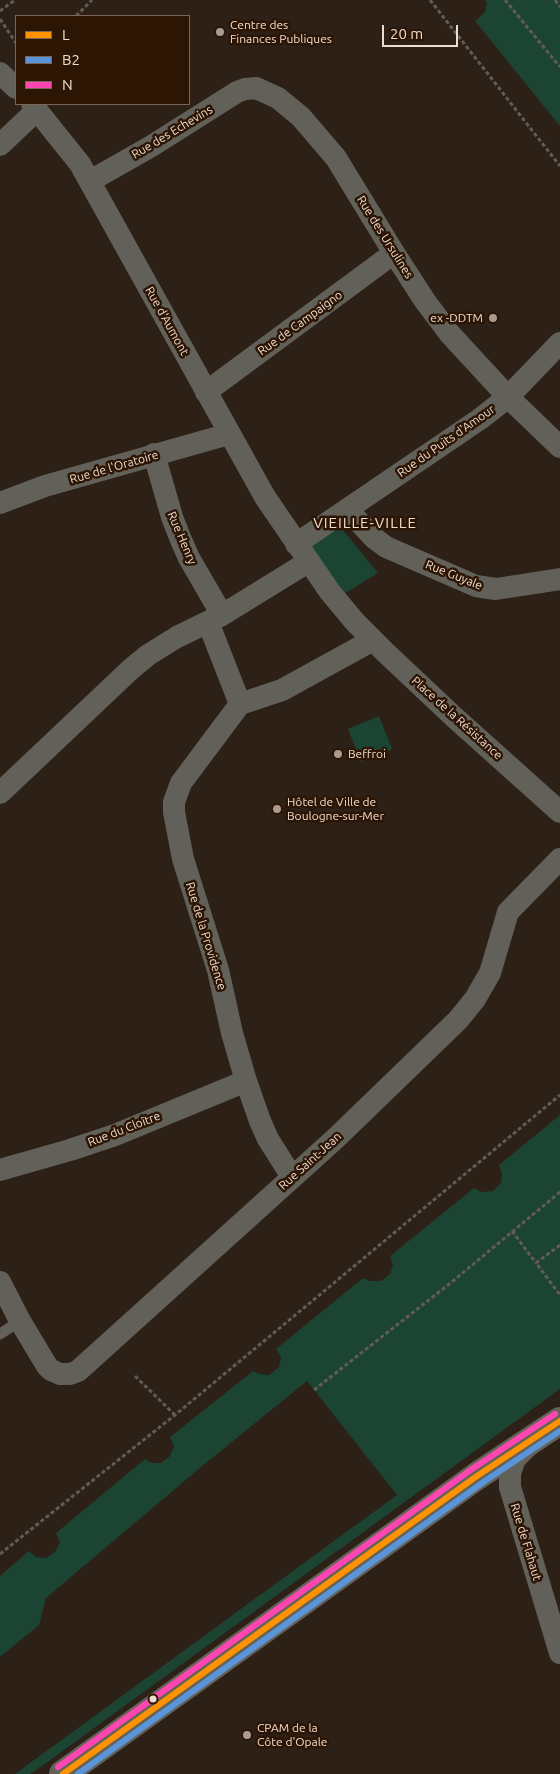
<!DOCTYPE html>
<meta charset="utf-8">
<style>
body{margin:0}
#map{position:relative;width:560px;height:1774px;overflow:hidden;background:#2d2017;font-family:Ubuntu,sans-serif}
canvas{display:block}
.legend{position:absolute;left:15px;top:15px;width:175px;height:90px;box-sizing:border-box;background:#2d1504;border:1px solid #7a6556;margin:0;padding:6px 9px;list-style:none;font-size:15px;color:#eddcd1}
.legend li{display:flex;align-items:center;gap:10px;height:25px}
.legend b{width:25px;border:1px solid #7a6556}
.scale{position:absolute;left:382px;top:25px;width:76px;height:22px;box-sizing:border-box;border:2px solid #eddcd1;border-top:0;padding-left:6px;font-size:15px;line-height:18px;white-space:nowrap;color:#eddcd1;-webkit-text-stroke:4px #2d1504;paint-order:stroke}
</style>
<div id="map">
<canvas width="560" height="1774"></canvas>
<ul class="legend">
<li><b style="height:6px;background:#ff9200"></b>L</li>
<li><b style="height:6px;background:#5a95da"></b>B2</li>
<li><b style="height:6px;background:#ff46b0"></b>N</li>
</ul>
<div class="scale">20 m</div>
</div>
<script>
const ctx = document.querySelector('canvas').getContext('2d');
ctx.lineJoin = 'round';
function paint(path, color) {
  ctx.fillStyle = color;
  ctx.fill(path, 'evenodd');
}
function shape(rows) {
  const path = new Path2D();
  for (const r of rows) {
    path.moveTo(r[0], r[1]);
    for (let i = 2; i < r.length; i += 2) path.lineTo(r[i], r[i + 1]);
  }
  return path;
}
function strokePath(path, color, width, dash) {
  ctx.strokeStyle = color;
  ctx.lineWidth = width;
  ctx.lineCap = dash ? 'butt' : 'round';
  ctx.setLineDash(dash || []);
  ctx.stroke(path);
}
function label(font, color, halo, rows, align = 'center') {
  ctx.font = font + ' Ubuntu,sans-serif';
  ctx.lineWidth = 5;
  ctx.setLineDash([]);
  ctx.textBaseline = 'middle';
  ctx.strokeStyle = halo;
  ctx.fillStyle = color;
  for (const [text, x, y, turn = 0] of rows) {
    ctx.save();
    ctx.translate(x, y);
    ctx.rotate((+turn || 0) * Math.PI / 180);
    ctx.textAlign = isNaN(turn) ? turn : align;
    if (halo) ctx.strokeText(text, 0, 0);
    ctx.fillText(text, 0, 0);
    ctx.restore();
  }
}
const green = shape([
 [485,0,560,0,560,126,475,21,485,12,487,3],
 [338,524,378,573,339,597,309,547],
 [379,716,392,749,361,762,348,729],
 [560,1115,560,1389,42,1766,30,1774,15,1774,397,1495,307,1381,201,1467,46,1598,39,1625,0,1657,0,1576,29,1551,36,1557,46,1558,56,1551,60,1542,56,1533,145,1459,152,1463,161,1463,170,1456,174,1446,170,1437,253,1371,259,1374,269,1375,279,1367,281,1357,276,1349,363,1278,370,1281,381,1281,390,1274,393,1265,390,1256,474,1188,481,1192,493,1191,501,1183,502,1173,499,1165]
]);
const path = shape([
 [430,0,560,166],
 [505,0,560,67],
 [555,0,560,7],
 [0,11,15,0],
 [76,16,92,0],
 [0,19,16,43],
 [512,1231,536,1263],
 [560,1245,536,1263,560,1295],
 [135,1376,175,1415],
 [314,1390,453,1281,560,1192],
 [0,1554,175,1415,560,1095]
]);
const lane = shape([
 [0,1334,20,1321]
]);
const street = shape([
 [0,73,16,88],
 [32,104,80,164,265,497,330,592,355,622,386,653,454,717,560,812],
 [0,145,37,110],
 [90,181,150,147,237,92,245,89,256,88,278,98,301,117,336,158,394,253,425,301,449,333,508,397,560,447],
 [206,392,394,253],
 [154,454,172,517,181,540,189,558,222,615],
 [0,503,45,486,229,434],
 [347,509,374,538,386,547,476,586,496,589,560,579],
 [296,544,480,419,508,397,560,343],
 [208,622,240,704],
 [240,704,181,783,174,802,174,812,183,859,218,970,232,1033,246,1081,260,1121,268,1139,292,1177],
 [240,704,282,690,373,640],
 [0,793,131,669,148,655,177,637,222,615,308,562],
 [0,1170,70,1150,115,1135,246,1081],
 [0,1282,20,1321,47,1366,51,1370,60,1374,70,1374,78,1371,336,1138,458,1020,475,999,490,973,508,912,560,859],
 [528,1446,515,1459,510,1473,510,1487,560,1653]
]);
const secondary = shape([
 [63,1774,477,1476,560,1421]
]);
const bus1 = shape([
 [63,1774,477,1476,560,1421]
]);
const bus2 = shape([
 [78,1774,482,1483,560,1431]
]);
const bus3 = shape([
 [58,1767,472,1469,555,1414]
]);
const markers = [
 [220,32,5,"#aa9a90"],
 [493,318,5,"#aa9a90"],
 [338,754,5,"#aa9a90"],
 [277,809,5,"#aa9a90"],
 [153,1699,4.5,"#eddcd1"],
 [247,1735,5,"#aa9a90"]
];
const poiNames = [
 ["Centre des",230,25],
 ["Finances Publiques",230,39],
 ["ex -DDTM",483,318,"right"],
 ["Beffroi",348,754],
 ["Hôtel de Ville de",287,802],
 ["Boulogne-sur-Mer",287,816],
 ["CPAM de la",257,1728],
 ["Côte d'Opale",257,1742]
];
const streetNames = [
 ["Rue des Echevins",172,132,-31],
 ["Rue des Ursulines",385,237,58],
 ["Rue d'Aumont",167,321,61],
 ["Rue de Campaigno",300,323,-36],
 ["Rue du Puits d'Amour",446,441,-35],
 ["Rue de l'Oratoire",114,467,-16],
 ["Rue Henry",182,538,67],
 ["Rue Guyale",454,575,22],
 ["Place de la Résistance",457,718,42],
 ["Rue de la Providence",206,936,73],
 ["Rue du Cloître",124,1129,-21],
 ["Rue Saint-Jean",310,1161,-42],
 ["Rue de Flahaut",526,1542,73]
];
const quarterNames = [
 ["VIEILLE-VILLE",365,523]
];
paint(green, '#1c4433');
strokePath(path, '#625c55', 3, [4, 2.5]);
strokePath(lane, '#626159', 11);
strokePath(street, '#626159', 22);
strokePath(secondary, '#656259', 28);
strokePath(bus1, '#ff9200', 6);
strokePath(bus2, '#5a95da', 6);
strokePath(bus3, '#ff46b0', 6);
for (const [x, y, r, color] of markers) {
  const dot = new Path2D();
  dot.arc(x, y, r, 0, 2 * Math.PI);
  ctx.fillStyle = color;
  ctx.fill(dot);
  strokePath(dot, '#2d1504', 2);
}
label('12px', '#eddcd1', '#2d1504', poiNames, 'left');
label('12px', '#eddcd1', '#2d1504', streetNames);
ctx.letterSpacing = '1px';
label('15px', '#eddcd1', '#2d1504', quarterNames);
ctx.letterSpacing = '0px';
</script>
